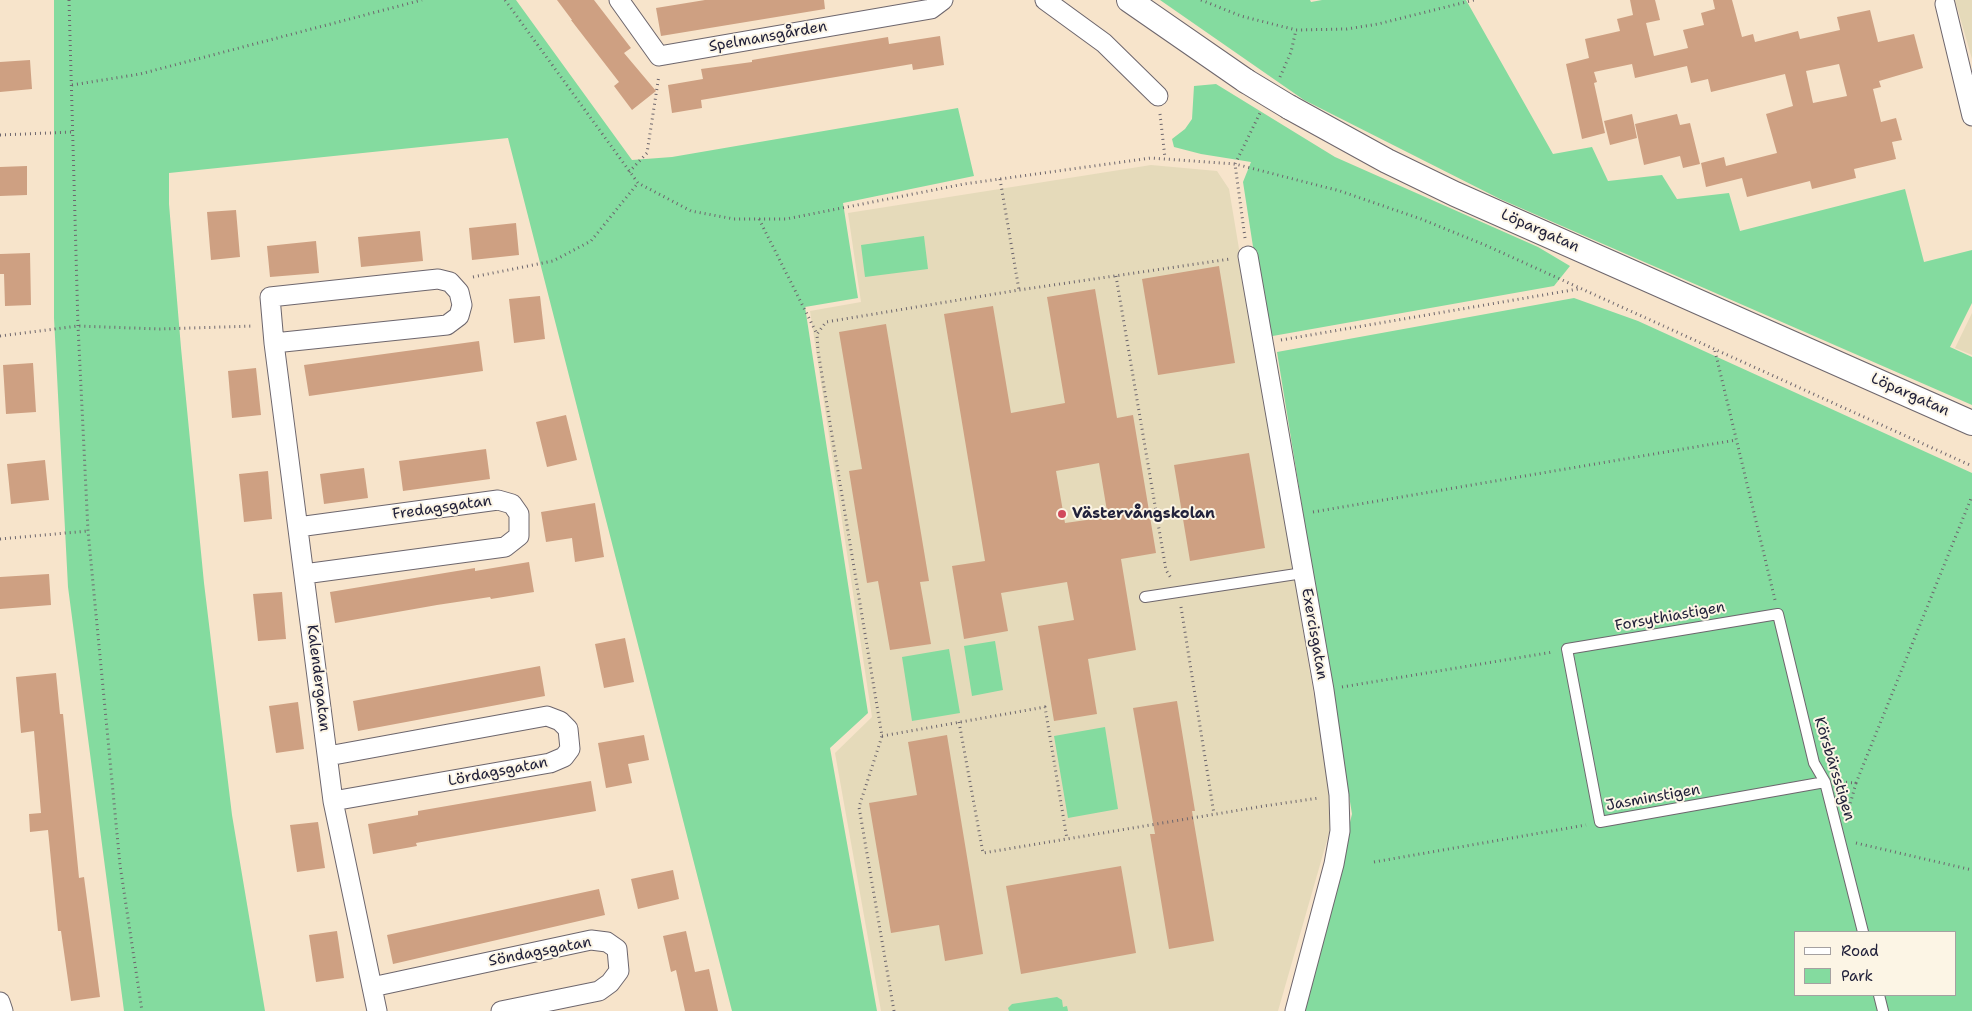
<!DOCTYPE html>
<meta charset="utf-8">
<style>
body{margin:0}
#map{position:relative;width:1972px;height:1011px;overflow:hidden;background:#f7e4cb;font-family:"Shantell Sans",sans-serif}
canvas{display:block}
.legend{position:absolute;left:1794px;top:931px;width:162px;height:65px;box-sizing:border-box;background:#fcf5e5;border:1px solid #a5a1a1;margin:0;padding:6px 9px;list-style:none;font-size:15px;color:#22223b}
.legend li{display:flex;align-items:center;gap:10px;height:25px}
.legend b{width:25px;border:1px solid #a5a1a1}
</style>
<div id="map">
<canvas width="1972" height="1011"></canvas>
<ul class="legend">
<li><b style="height:6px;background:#fff"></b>Road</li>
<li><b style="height:14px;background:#84db9f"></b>Park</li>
</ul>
</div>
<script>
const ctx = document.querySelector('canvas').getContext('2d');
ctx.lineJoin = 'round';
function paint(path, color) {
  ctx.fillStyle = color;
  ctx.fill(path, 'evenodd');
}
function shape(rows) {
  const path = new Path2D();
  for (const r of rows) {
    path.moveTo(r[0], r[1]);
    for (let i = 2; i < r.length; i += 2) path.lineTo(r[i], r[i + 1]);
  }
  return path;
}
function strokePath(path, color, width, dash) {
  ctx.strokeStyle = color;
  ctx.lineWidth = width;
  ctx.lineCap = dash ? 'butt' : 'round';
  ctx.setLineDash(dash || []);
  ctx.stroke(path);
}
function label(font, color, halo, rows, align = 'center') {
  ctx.font = font + ' "Shantell Sans",sans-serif';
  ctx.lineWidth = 4;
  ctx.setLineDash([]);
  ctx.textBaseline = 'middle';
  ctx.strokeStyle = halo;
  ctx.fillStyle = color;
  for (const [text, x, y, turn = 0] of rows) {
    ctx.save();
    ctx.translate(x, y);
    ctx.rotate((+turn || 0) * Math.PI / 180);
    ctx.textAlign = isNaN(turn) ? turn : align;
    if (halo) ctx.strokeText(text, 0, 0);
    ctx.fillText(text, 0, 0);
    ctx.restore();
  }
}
const built = shape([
 [1955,0,1972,0,1972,59],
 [1151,165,1217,171,1229,189,1334,816,1278,1011,881,1011,835,753,872,717,810,311,861,302,848,213],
 [1972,313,1972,355,1955,348]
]);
const green = shape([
 [54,0,516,0,632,160,672,157,958,108,974,176,843,203,858,298,805,307,868,713,830,748,877,1011,732,1011,508,138,169,173,169,204,181,348,204,583,232,815,265,1011,124,1011,68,587,54,318],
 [1160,0,1310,0,1311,2,1322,0,1466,0,1553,154,1592,147,1608,181,1662,175,1677,199,1729,193,1740,231,1905,189,1924,262,1972,250,1972,303,1950,347,1972,357,1972,405,1500,199,1304,100],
 [1216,84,1335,157,1538,247,1570,266,1554,286,1267,337,1243,182,1251,162,1201,154,1174,147,1172,139,1185,129,1192,119,1194,86],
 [924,236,928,269,865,277,861,245],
 [1574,298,1638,321,1972,473,1972,1011,1304,1011,1352,814,1277,352],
 [1796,932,1956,932,1956,995,1796,995],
 [995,641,1003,690,972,696,964,646],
 [949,649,960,713,912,721,902,657],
 [1105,727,1118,809,1068,818,1054,736],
 [1057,997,1062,1000,1063,1007,1067,1006,1068,1011,1009,1011,1008,1008,1012,1004]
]);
const building = shape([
 [557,0,594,0,631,48,624,53,656,91,632,110,614,86,619,82,571,20,572,20],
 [705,0,824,0,825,9,661,36,656,8],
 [1630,0,1655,0,1660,20,1646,23,1654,56,1688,48,1683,30,1704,25,1701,13,1715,9,1713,0,1732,0,1742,37,1753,34,1755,42,1798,31,1800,39,1840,30,1837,17,1870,10,1878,42,1914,34,1923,68,1879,81,1881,87,1873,89,1881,122,1896,118,1902,140,1892,142,1896,159,1854,169,1856,178,1812,189,1810,181,1747,197,1742,178,1706,187,1701,163,1724,157,1726,166,1777,153,1766,114,1793,106,1785,74,1711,92,1708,79,1691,83,1687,66,1635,78,1632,64,1594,72,1597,82,1594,83,1605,133,1582,139,1566,64,1589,58,1585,39,1620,31,1617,19,1633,15],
 [1839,64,1847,96,1813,103,1806,71],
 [940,36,944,65,913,70,912,64,701,100,702,108,672,113,668,85,703,79,701,69,752,62,752,60,888,37,889,44],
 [30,60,32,89,0,92,0,62],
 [1632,114,1637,138,1610,145,1604,121],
 [1677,114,1680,125,1690,123,1700,164,1683,168,1680,156,1644,165,1635,124],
 [27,166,27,195,0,196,0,167],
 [236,210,240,257,211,260,207,212],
 [516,223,519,255,472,260,469,228],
 [420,231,423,261,361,267,358,237],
 [316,241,319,273,270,277,267,246],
 [30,253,31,305,5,306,4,274,0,274,0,254],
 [1219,266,1235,363,1158,375,1142,279],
 [1095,289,1117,418,1133,415,1156,553,1121,559,1136,650,1088,659,1097,714,1054,721,1038,626,1074,620,1067,582,1001,593,1008,631,964,639,952,566,985,561,944,314,993,306,1011,413,1065,403,1047,297],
 [1099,463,1108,517,1065,523,1056,471],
 [540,296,545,339,514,343,509,299],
 [886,324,929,581,920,582,931,644,890,650,878,581,867,583,849,471,862,469,839,332],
 [479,341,483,371,309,396,304,365],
 [33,363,36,412,6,414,3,365],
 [256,368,261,415,232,418,228,371],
 [566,415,577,460,547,467,536,422],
 [486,449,490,479,403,491,399,461],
 [1249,453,1265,548,1190,561,1174,465],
 [45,460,49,500,11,504,7,464],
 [364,468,368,498,324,504,320,474],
 [268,471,272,519,244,522,239,474],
 [595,503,604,557,575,562,572,538,546,542,541,512],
 [529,562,534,592,491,599,490,597,437,605,335,623,330,592,475,568,475,571],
 [49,574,51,605,0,609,0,577],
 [282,592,286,639,258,641,253,594],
 [625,638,634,682,604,688,595,644],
 [540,666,545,696,358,731,353,701],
 [56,673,60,714,63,714,79,878,84,877,100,997,71,1001,61,931,58,931,48,830,30,832,29,814,41,813,34,731,21,733,16,677],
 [1177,701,1195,811,1192,811,1214,941,1169,949,1150,834,1155,834,1133,708],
 [298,702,304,749,276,753,269,706],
 [644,735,649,760,628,764,632,783,606,788,598,743],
 [947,735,983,954,945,961,939,925,891,933,869,803,917,795,908,742],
 [591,781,596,811,416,843,417,846,373,854,368,824,418,815,418,811],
 [318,822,325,868,297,872,290,825],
 [1121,866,1136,953,1021,974,1006,886],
 [673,870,679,899,638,909,631,879],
 [599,889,605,915,393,964,387,935],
 [337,931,344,978,316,982,309,935],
 [686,931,695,972,709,969,718,1011,685,1011,676,970,671,972,663,936]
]);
const path = shape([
 [69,0,78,326,88,531,120,865,142,1011],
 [505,0,638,183,691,211,734,219,786,219,964,184,1151,158,1235,164,1340,191,1421,219,1485,245,1972,466],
 [1201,0,1241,16,1296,30],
 [1280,77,1291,52,1296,30,1347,29,1378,24,1474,0],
 [72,85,140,74,422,0],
 [1160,114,1165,158],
 [0,135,73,132],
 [629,172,647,153,659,75],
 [1000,179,1019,290],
 [759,219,817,334],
 [1245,238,1235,164,1260,113],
 [1116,276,1166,570,1171,578],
 [473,277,553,261,591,241,638,183],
 [0,336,78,326,160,329,254,326],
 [1281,340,1578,289],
 [1715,351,1775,600],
 [1313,512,1736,440],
 [0,539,88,531],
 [1181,607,1214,814],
 [1342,687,1553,652],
 [959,722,983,853,1264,806,1319,798],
 [882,736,1045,707,1067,839],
 [1841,782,1856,783,1972,496],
 [1849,808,1856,783],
 [1856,843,1972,870],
 [1374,862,1586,825],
 [894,1011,859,807,882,736,818,351,817,334,826,322,1019,290,1230,259]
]);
const service = shape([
 [1145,597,1303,573],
 [1825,782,1600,822,1567,649,1778,614,1814,763,1825,782,1863,932],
 [1879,995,1883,1011]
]);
const minor = shape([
 [619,0,659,56,931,9,943,0],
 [1045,0,1104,43,1158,96],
 [1945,4,1972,116],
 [1248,256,1324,690,1339,795,1340,831,1334,864,1295,1011],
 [274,343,447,325,459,316,462,305,459,292,450,282,438,279,270,297,274,343,333,801,377,1011],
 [298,527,498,500,512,504,519,514,519,536,505,547,304,574],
 [328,756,547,716,560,721,568,729,570,749,564,757,550,763,333,801],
 [372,987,591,940,607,942,617,949,619,971,610,983,599,991,501,1011],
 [0,1002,3,1011]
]);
const tertiary = shape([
 [1129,0,1246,81],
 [1289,107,1387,161,1455,194,1972,423]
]);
const tertiaryBridge = shape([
 [1246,81,1289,107]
]);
const markers = [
 [1062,514,5,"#d1495b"]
];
const streetNames = [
 ["Spelmansgården",768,37,-10],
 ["Löpargatan",1540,231,24],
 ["Löpargatan",1910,395,24],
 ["Fredagsgatan",442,508,-8],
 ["Forsythiastigen",1670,617,-10],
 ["Exercisgatan",1314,634,80],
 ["Kalendergatan",318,678,83],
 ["Körsbärsstigen",1834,769,73],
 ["Lördagsgatan",498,772,-11],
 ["Jasminstigen",1653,798,-10],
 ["Söndagsgatan",540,952,-11]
];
const poiNames = [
 ["Västervångskolan",1072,514]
];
paint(built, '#e5daba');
paint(green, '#84db9f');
paint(building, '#cea082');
strokePath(service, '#6d666d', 12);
strokePath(minor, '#6d666d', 21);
strokePath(tertiary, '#6d666d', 26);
strokePath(path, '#6d666d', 3, [1, 4]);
strokePath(service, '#fff', 10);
strokePath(minor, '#fff', 19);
strokePath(tertiary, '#fff', 24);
strokePath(tertiaryBridge, '#6d666d', 26, []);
strokePath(tertiaryBridge, '#fff', 24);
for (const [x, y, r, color] of markers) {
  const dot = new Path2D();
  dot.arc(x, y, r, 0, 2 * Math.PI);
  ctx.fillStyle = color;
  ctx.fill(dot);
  strokePath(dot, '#fcf5e5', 2);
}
label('15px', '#22223b', '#fcf5e5', streetNames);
label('bold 15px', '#22223b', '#fcf5e5', poiNames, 'left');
</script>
